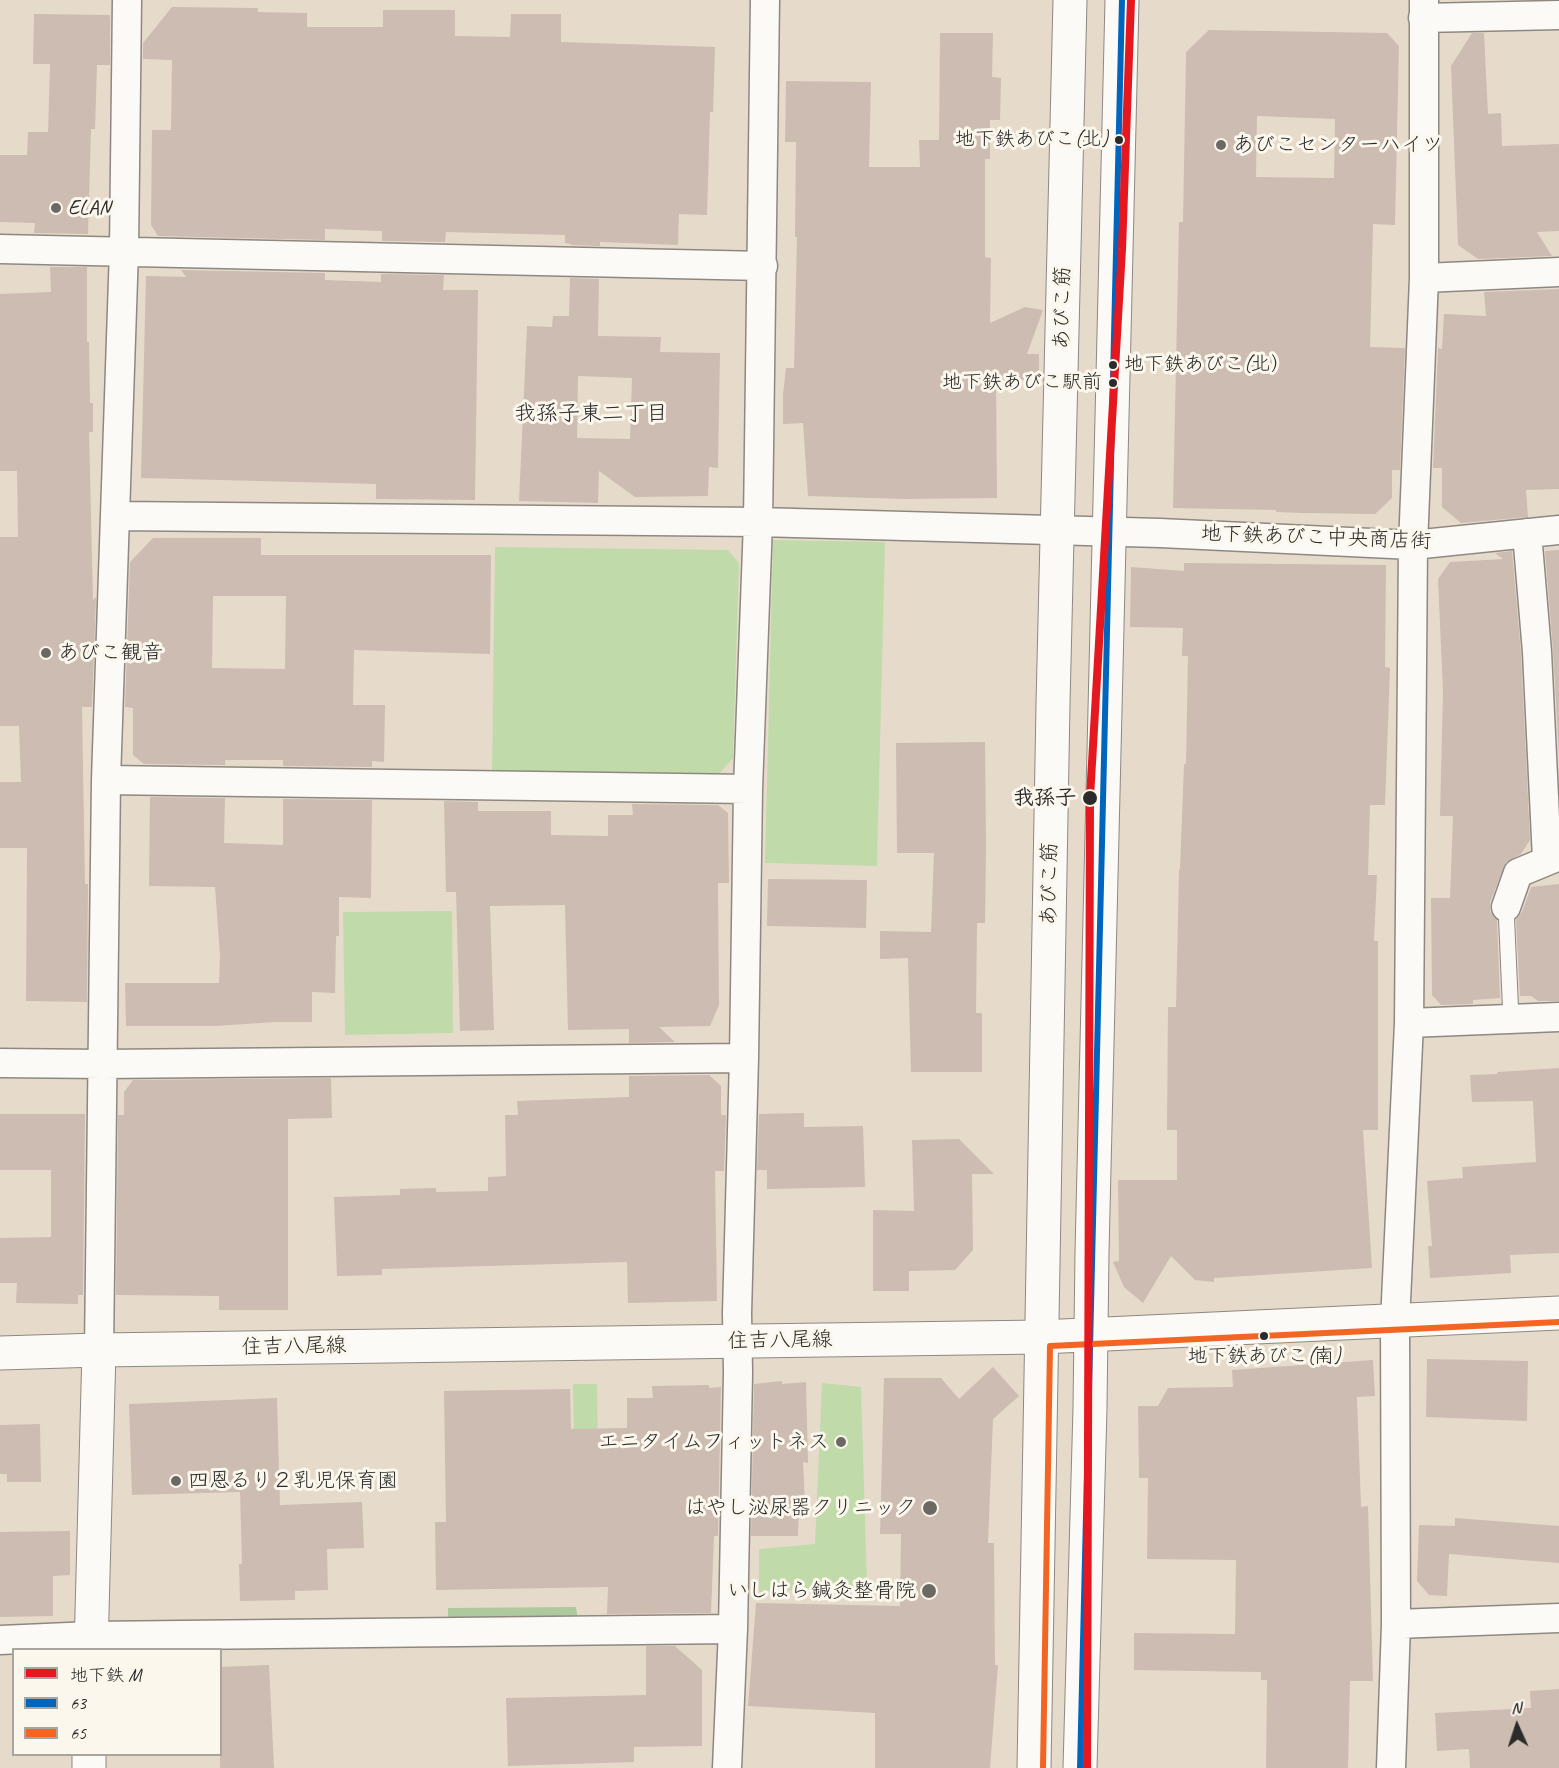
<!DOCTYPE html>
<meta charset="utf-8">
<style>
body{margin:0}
#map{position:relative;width:1559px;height:1768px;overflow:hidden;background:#e6dbcb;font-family:Caveat,"Klee One",sans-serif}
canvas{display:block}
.legend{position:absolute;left:12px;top:1648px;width:210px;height:108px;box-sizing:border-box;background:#fbf7ec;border:2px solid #a8a59f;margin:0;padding:8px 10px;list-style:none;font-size:18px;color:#2b2b2b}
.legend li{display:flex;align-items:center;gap:12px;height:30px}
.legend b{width:30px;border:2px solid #a8a59f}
.north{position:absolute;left:1487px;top:1696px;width:60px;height:60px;-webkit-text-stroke:4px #fbf7ec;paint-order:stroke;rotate:357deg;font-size:16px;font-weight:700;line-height:24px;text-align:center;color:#2b2b2b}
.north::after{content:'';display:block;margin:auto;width:21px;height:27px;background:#2b2b2b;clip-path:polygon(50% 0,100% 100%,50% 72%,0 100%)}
</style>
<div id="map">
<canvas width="1559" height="1768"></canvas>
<ul class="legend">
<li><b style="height:8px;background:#e5171f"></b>地下鉄 M</li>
<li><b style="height:8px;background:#0065bd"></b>63</li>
<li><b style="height:8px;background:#f26522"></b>65</li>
</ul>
<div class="north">N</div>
</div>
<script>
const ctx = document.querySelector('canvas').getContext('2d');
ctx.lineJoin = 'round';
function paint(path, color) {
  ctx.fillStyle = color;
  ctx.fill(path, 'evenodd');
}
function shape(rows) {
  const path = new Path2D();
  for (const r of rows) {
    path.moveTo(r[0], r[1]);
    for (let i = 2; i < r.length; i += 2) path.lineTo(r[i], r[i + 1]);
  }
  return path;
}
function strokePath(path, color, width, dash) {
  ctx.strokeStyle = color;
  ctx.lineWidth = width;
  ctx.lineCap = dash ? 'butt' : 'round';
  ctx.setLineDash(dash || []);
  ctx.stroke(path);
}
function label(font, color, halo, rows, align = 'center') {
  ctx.font = font + ' Caveat,"Klee One",sans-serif';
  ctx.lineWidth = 6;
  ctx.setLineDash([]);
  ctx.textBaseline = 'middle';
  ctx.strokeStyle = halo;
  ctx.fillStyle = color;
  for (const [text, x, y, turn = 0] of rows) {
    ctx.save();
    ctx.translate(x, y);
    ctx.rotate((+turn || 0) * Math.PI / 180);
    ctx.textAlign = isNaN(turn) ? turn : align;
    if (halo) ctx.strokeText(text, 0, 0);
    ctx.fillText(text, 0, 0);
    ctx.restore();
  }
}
const green = shape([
 [773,540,885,542,877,866,765,863],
 [495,547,728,550,739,563,733,758,719,774,492,771],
 [452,911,453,1033,345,1035,343,912],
 [822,1383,861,1387,867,1586,759,1592,759,1549,815,1544],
 [573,1384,597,1384,599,1504,575,1504]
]);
const forest = shape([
 [576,1607,578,1621,448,1623,448,1608]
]);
const building = shape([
 [172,7,258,8,258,12,307,13,307,27,383,27,383,10,455,10,455,36,510,37,511,14,561,14,561,42,715,47,713,112,710,112,707,215,679,214,678,245,600,242,600,246,571,245,571,244,565,243,565,235,446,232,445,242,382,241,382,231,325,229,325,240,158,236,151,225,152,130,171,130,172,60,143,59,143,43],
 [34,14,110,15,110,65,97,65,95,129,91,129,88,234,34,233,35,223,0,222,0,155,27,155,28,132,48,132,50,64,33,64],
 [1209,30,1387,33,1399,46,1395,225,1373,224,1370,347,1405,348,1400,470,1392,470,1392,498,1375,514,1303,513,1276,512,1276,510,1173,508,1179,222,1183,222,1186,52],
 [1257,116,1335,119,1334,178,1256,177],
 [940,33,993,33,992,77,1001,78,1000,120,990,120,990,159,985,159,985,257,991,258,990,323,1025,307,1043,310,1027,354,1039,354,1039,380,996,379,997,498,904,499,808,496,803,423,783,424,783,394,786,368,794,368,797,237,795,237,796,142,785,142,786,81,871,82,869,167,920,167,919,140,939,140],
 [1472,33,1484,33,1488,114,1501,113,1502,146,1559,144,1559,231,1537,232,1552,256,1478,259,1458,245,1451,66],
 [50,267,87,267,87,342,89,342,90,403,93,403,93,432,89,432,93,600,96,597,92,707,82,707,85,884,88,884,87,1002,26,1001,27,848,0,848,0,782,21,782,19,726,0,726,0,537,18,537,17,471,0,471,0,294,51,292],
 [181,270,325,273,325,280,381,282,381,274,444,275,443,290,478,290,475,500,376,499,376,484,141,478,146,276,186,277],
 [570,278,599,279,598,336,661,337,660,352,720,353,718,468,709,467,708,496,635,497,599,471,598,503,519,501,527,326,552,327,553,316,569,316],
 [578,376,632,378,630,439,577,438],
 [1559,289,1559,489,1526,490,1528,517,1461,523,1442,507,1442,468,1433,468,1438,348,1442,349,1444,314,1486,316,1484,292],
 [153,538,261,538,261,555,491,555,490,654,354,650,353,705,385,705,384,762,372,761,372,767,283,766,283,760,225,760,225,765,144,764,133,755,133,708,125,707,130,562],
 [213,596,286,596,285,669,212,668],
 [1559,550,1559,755,1553,651,1545,551],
 [1512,551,1521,653,1530,840,1521,854,1506,862,1490,902,1490,911,1497,920,1500,998,1473,1000,1473,1004,1441,1005,1432,995,1431,898,1450,898,1453,816,1440,816,1443,692,1438,579,1450,562,1503,559,1495,553],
 [1184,563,1386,565,1385,667,1390,668,1385,805,1370,805,1368,875,1377,875,1374,941,1378,941,1378,1130,1363,1130,1372,1268,1214,1278,1214,1282,1195,1280,1171,1256,1143,1303,1124,1287,1113,1262,1119,1261,1118,1180,1177,1180,1177,1130,1167,1130,1168,1007,1176,1007,1179,869,1180,869,1184,764,1186,764,1188,656,1182,656,1183,628,1130,627,1131,567,1184,571],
 [985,742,986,848,985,923,977,923,976,1013,982,1013,982,1072,911,1072,908,958,880,959,880,931,931,932,934,853,897,853,896,743],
 [150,797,225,798,224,843,283,845,283,799,372,800,371,898,339,897,339,936,336,936,335,993,312,992,312,1022,275,1022,216,1026,126,1026,125,983,219,983,220,956,215,887,149,886],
 [444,801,478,802,478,811,551,811,551,835,608,836,608,815,633,815,632,804,718,805,728,813,729,883,718,883,719,1005,710,1026,659,1027,675,1042,629,1043,629,1029,568,1030,565,905,490,906,494,1030,460,1031,456,892,446,892],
 [768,879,867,880,866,928,767,926],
 [1559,884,1559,1001,1538,1001,1531,996,1520,996,1516,920,1522,912,1531,887],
 [1559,1068,1559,1253,1510,1255,1511,1273,1430,1278,1428,1246,1432,1246,1427,1181,1463,1178,1462,1167,1536,1162,1533,1101,1472,1102,1470,1075,1497,1074,1498,1072],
 [709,1075,721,1086,721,1115,726,1115,724,1171,715,1171,717,1301,628,1303,627,1262,382,1269,382,1275,337,1276,334,1197,400,1195,400,1189,436,1188,436,1192,488,1191,488,1177,506,1176,505,1115,518,1115,517,1101,629,1097,629,1076],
 [331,1078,332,1118,288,1119,288,1310,219,1310,219,1296,116,1295,118,1115,124,1115,124,1092,133,1080],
 [804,1113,804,1127,863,1126,865,1187,767,1189,767,1170,757,1170,759,1114],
 [0,1114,85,1114,83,1295,78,1295,78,1304,16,1303,17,1283,0,1283,0,1238,51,1237,51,1170,0,1170],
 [959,1139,994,1174,972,1174,973,1250,955,1270,909,1271,909,1291,873,1291,873,1210,914,1211,912,1140],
 [1427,1359,1528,1361,1527,1421,1426,1417],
 [1373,1360,1375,1396,1357,1397,1361,1507,1368,1506,1373,1681,1350,1681,1348,1768,1266,1768,1267,1680,1261,1680,1261,1672,1134,1670,1134,1633,1235,1634,1236,1560,1147,1559,1148,1478,1139,1478,1138,1406,1158,1406,1168,1388,1233,1387,1232,1370],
 [993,1367,1019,1396,993,1419,988,1543,994,1543,995,1665,998,1665,990,1768,875,1768,875,1713,748,1706,756,1603,900,1606,901,1534,880,1534,884,1378,941,1378,959,1399],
 [782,1381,782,1384,806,1382,808,1463,803,1462,805,1503,799,1502,798,1536,751,1536,754,1384],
 [709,1385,709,1388,721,1387,718,1536,714,1536,711,1613,607,1614,608,1587,436,1590,435,1522,446,1522,444,1391,570,1389,571,1429,627,1428,627,1398,653,1398,652,1386],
 [277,1398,280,1505,362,1502,364,1548,327,1549,328,1590,295,1591,295,1600,240,1601,239,1564,242,1564,240,1492,132,1495,129,1404],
 [40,1424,41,1482,7,1482,7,1474,0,1474,0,1425],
 [1455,1518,1559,1526,1559,1563,1449,1554,1447,1596,1429,1595,1417,1581,1419,1525,1455,1526],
 [70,1531,70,1575,53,1576,53,1616,0,1617,0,1532],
 [646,1646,675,1646,702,1670,702,1746,634,1747,634,1762,508,1766,506,1698,646,1695],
 [269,1665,274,1768,220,1768,220,1667],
 [1559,1689,1559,1768,1470,1768,1469,1749,1437,1751,1435,1713,1531,1708,1530,1691]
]);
const service = shape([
 [1506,907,1511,1019]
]);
const minor = shape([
 [1423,18,1559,15],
 [0,249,763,266],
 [1424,278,1559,272],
 [116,516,758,522,1160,533,1413,545,1559,530],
 [1527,533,1537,652,1547,859],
 [106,780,748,789],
 [1506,907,1518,873,1559,856],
 [1409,1023,1559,1017],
 [0,1063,103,1064,744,1058],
 [99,1350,106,780,124,250,127,0],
 [1396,1624,1559,1618],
 [0,1640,91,1636,733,1629],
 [727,1768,733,1629,738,1373,737,1313,744,1058,748,789,758,522,765,0],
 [1391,1768,1396,1624,1395,1322,1409,1023,1413,545,1424,278,1424,0]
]);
const tertiary = shape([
 [91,1650,99,1350],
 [89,1768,89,1754]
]);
const primary = shape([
 [0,1353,99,1350,1041,1337,1559,1313],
 [1034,1768,1053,704,1070,0],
 [1080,1768,1090,1408,1092,1252,1122,0]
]);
const bus1 = shape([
 [1080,1768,1122,0]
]);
const bus2 = shape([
 [1043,1768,1050,1346,1559,1322]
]);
const metro1 = shape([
 [1087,1768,1090,797,1122,249,1131,0]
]);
const markers = [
 [1119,140,5,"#2b2b2b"],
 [1221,145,6,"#6c6963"],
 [56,208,6,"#6c6963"],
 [1113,365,5,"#2b2b2b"],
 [1113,383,5,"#2b2b2b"],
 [46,653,6,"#6c6963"],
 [1090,798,8,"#2b2b2b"],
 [1264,1336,5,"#2b2b2b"],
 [841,1442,6,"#6c6963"],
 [176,1481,6,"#6c6963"],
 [930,1508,8,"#6c6963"],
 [929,1591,8,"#6c6963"]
];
const busNames = [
 ["地下鉄あびこ(北)",1108,140],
 ["地下鉄あびこ(北）",1124,365,"left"],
 ["地下鉄あびこ駅前",1102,383],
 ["地下鉄あびこ(南)",1264,1357,"center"]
];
const poiNames = [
 ["あびこセンターハイツ",1233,145],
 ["ELAN",68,208],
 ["あびこ観音",58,653],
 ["エニタイムフィットネス",829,1442,"right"],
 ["四恩るり２乳児保育園",188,1481],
 ["はやし泌尿器クリニック",916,1508,"right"],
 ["いしはら鍼灸整骨院",916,1591,"right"]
];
const streetNames = [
 ["あびこ筋",1063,308,-89],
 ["地下鉄あびこ中央商店街",1316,538,2],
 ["あびこ筋",1050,884,-89],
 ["住吉八尾線",780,1341,-1],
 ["住吉八尾線",294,1347,-1]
];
const stopNames = [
 ["我孫子",1076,798]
];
const neighbourhoodNames = [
 ["我孫子東二丁目",591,414]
];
paint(green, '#c0dba9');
paint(forest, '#aec99e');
paint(building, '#cdbcb1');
strokePath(service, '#8e8881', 17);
strokePath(minor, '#8e8881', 31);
strokePath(tertiary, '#8e8881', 35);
strokePath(primary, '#8e8881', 35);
strokePath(service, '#fbfaf7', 15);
strokePath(minor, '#fbfaf7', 28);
strokePath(tertiary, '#fbfaf7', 33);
strokePath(primary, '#fbfaf7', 33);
strokePath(bus1, '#0065bd', 6);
strokePath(bus2, '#f26522', 6);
strokePath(metro1, '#e5171f', 8);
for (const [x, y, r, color] of markers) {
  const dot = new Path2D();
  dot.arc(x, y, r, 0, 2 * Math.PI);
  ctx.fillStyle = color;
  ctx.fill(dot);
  strokePath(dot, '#fbf7ec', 2);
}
label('20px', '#2b2b2b', '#fbf7ec', busNames, 'right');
label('21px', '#2b2b2b', '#fbf7ec', poiNames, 'left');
label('21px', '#2b2b2b', '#fbf7ec', streetNames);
label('bold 21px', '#2b2b2b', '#fbf7ec', stopNames, 'right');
label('22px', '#2b2b2b', '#fbf7ec', neighbourhoodNames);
</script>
